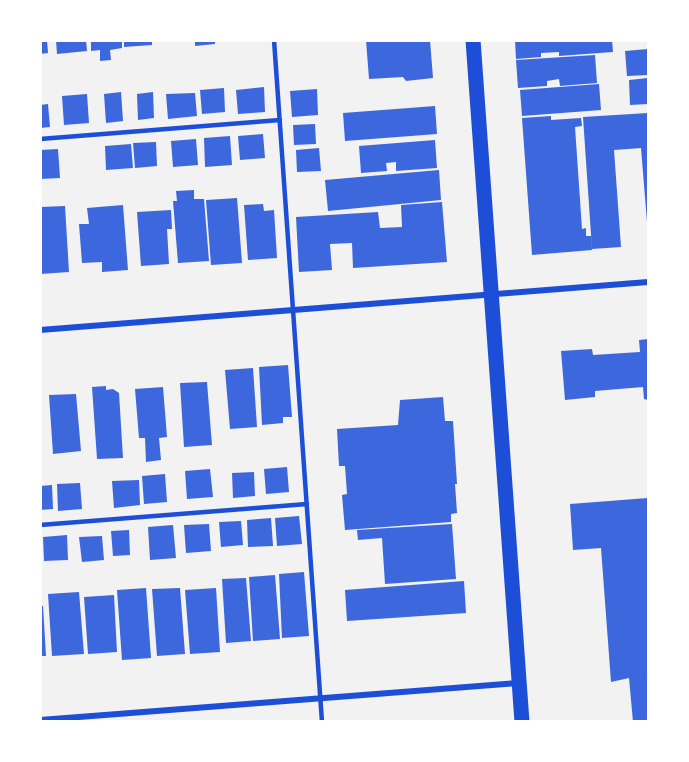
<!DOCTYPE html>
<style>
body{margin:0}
#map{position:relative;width:689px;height:762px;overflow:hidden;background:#f2f2f2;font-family:"Source Sans 3",sans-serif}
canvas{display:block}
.frame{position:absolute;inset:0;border:42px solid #fff;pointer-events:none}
</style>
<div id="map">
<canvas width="689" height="762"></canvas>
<div class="frame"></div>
</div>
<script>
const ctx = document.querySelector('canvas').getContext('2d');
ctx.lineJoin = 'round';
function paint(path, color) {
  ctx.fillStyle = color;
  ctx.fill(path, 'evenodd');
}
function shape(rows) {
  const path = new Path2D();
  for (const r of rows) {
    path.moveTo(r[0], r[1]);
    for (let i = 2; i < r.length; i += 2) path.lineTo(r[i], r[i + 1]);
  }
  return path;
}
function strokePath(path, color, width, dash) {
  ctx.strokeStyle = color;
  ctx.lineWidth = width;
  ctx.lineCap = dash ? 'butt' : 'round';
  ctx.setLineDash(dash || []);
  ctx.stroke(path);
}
const building = shape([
 [40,40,47,40,48,53,40,54],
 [56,40,86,40,87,51,57,54],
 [91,40,122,40,122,48,110,50,111,60,100,61,100,50,91,51],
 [124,40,152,40,152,45,124,47],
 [195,40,215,40,215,44,195,46],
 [366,40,430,40,433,78,406,81,403,77,369,79],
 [515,40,612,40,613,52,559,56,559,52,541,53,541,57,516,59],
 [648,49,648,75,627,76,625,51],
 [595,55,597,83,560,86,559,79,547,81,547,86,518,88,516,60],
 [648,78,648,104,630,105,629,80],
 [599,84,601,110,522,116,520,90],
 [264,87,265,112,238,114,236,90],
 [224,88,225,112,202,114,200,90],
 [317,89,318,115,292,117,290,91],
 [121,92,123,121,106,123,104,94],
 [153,92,154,118,138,120,137,94],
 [195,93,197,116,168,119,166,94],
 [87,94,89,123,64,125,62,96],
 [48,104,50,127,40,128,40,105],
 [435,106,437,134,345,141,343,113],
 [648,113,648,234,641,148,614,150,621,247,592,249,583,117],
 [551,116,551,120,581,118,582,126,575,127,582,229,586,228,586,236,591,236,592,250,532,255,522,118],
 [315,124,316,144,294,145,293,125],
 [263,134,265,158,240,160,238,136],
 [230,136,232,165,205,167,204,138],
 [196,139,198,165,173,167,171,141],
 [435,140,437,168,396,171,396,162,386,163,387,171,361,173,359,146],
 [156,142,157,166,135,168,133,143],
 [131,144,133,168,106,170,105,146],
 [319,148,321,171,297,172,296,150],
 [58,149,60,178,40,179,40,150],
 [439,170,441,200,328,211,325,180],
 [194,190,194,199,204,199,209,261,178,263,173,201,177,201,176,191],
 [237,198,242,263,211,265,206,200],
 [442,202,447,262,353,268,352,243,330,244,332,270,299,272,296,217,378,212,380,228,402,227,401,205],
 [263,204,264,211,274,210,277,258,248,260,244,205],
 [123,205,128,270,102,272,102,262,82,263,79,224,89,224,87,208],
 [65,206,69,272,40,274,40,207],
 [171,210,172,229,167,229,169,264,141,266,137,212],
 [648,339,648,400,644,399,643,387,595,391,595,397,565,400,561,351,592,349,593,355,640,352,639,340],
 [288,365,292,417,283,417,283,423,262,425,259,367],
 [253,368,257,427,230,429,225,370],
 [207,382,212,445,184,447,180,383],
 [106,386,106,390,113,389,119,393,123,458,97,459,92,387],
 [163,387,167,437,159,438,161,460,146,462,145,438,139,438,135,389],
 [76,394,81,451,53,454,49,395],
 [443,397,445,421,453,421,457,484,455,484,457,513,451,514,451,522,345,530,342,495,347,494,345,466,339,466,337,429,398,425,400,400],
 [287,467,289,492,266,494,264,469],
 [210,469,213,497,187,499,185,471],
 [254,472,255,496,233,498,232,473],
 [165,474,167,502,144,504,142,476],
 [139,480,140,505,114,508,112,481],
 [80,483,82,509,58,511,57,484],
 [52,485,53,509,40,510,40,486],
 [648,498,648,722,633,722,629,678,611,682,601,548,573,550,570,504],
 [299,516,302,544,277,546,275,518],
 [271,518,273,546,248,547,247,520],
 [241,521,243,545,221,547,219,522],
 [209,524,211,551,186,553,184,525],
 [452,524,456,579,385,584,382,538,358,540,357,530],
 [173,525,176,558,150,560,148,527],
 [129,530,130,555,113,556,111,531],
 [67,535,68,560,44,561,43,537],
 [102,536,104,560,82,562,79,537],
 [304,572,309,636,282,638,279,574],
 [275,575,280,639,253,641,249,577],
 [246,578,251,641,226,643,222,579],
 [464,581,466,613,347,621,345,590],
 [146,588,151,658,122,660,117,590],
 [180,588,185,654,157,656,152,589],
 [216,588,220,652,190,654,185,590],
 [79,592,84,654,52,656,48,594],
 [114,595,117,652,88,654,84,597],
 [40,606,43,606,46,656,40,656]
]);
const service = shape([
 [274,40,322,722],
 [40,139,280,120],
 [40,525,307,504]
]);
const minor = shape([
 [40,330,648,282],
 [40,720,518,683]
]);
const primary = shape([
 [473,40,522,722]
]);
paint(building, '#3d67dc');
strokePath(service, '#1d4ed8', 4.5);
strokePath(minor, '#1d4ed8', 6);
strokePath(primary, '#1d4ed8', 15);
</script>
